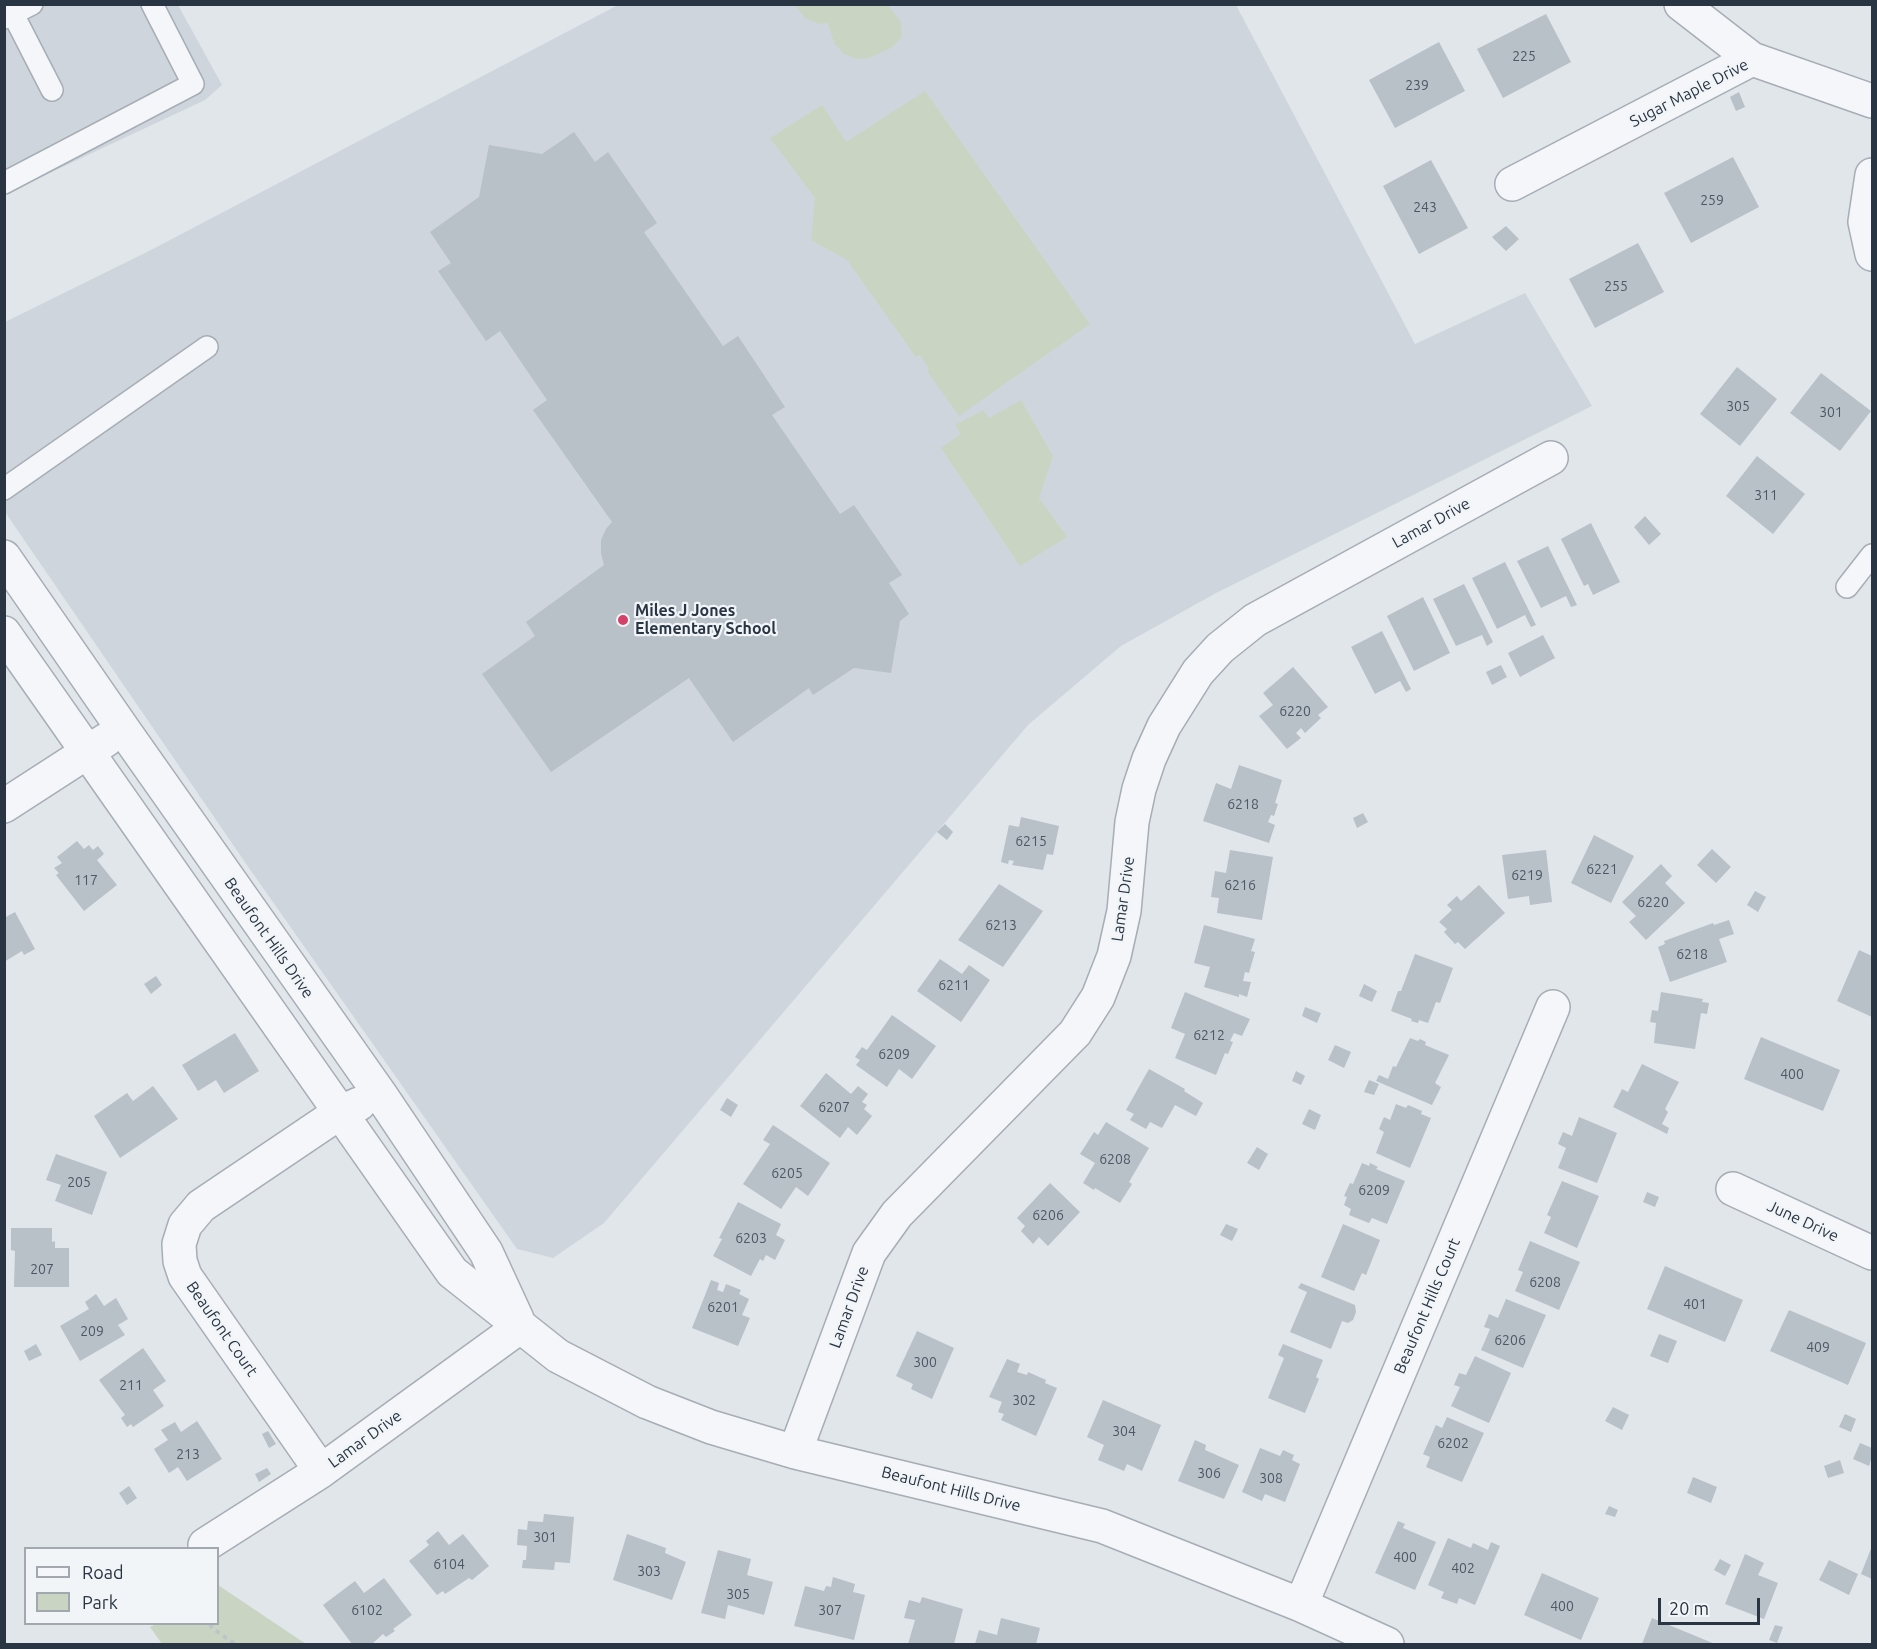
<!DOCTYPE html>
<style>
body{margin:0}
#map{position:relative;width:1877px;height:1649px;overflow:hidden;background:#e1e6eb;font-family:Ubuntu,sans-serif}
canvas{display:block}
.frame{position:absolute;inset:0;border:6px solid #293543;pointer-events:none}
.legend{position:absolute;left:24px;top:1547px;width:195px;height:78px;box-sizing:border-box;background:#f1f5f8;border:2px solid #a1a8b0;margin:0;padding:8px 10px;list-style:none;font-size:18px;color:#293543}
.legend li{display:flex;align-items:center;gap:12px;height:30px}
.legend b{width:30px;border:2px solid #a1a8b0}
.scale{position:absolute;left:1658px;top:1598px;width:102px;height:27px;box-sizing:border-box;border:3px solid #293543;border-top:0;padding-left:8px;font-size:18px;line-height:21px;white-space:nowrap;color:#293543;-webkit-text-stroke:4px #f1f5f8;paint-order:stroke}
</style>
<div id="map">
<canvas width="1877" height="1649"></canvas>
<div class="frame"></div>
<ul class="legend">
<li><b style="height:8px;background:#f4f6f9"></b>Road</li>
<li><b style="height:16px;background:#c9d5c2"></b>Park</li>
</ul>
<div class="scale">20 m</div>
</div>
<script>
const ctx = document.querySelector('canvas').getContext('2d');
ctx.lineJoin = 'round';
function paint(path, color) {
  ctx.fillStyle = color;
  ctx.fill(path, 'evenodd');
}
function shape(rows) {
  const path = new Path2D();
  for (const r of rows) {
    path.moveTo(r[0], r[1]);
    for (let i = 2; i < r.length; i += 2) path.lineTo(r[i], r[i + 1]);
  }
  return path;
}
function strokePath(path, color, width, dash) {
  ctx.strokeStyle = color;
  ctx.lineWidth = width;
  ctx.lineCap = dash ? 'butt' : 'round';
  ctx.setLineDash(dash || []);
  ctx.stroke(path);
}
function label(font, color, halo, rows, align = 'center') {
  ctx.font = font + ' Ubuntu,sans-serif';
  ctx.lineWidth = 4.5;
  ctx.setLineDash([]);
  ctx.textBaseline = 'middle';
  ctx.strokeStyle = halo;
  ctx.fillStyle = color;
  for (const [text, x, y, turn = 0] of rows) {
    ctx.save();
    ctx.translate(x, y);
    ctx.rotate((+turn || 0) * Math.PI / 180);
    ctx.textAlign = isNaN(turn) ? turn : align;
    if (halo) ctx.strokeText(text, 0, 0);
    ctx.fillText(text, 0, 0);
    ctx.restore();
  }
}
const built = shape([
 [4,5,178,5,222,85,205,100,5,194],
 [618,5,1236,5,1415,344,1525,293,1592,406,1216,593,1121,646,1028,725,604,1223,553,1258,517,1249,249,868,5,512,5,322,149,251]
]);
const green = shape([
 [795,5,888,5,901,22,902,37,891,48,869,58,857,59,844,54,834,43,828,23,819,24,805,18],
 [925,91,1090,324,959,416,927,371,929,369,920,355,916,357,847,260,811,240,815,198,770,138,822,105,846,142],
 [1021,400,1053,456,1039,498,1067,537,1020,566,941,448,961,434,955,425,983,410,989,418],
 [218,1585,306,1644,162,1644,150,1627,156,1624,218,1624]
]);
const building = shape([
 [1546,14,1571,62,1503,98,1477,49],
 [1439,42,1465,91,1395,128,1369,80],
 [1739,92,1745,107,1736,111,1730,97],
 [574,132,595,162,608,152,657,223,644,232,723,346,738,336,785,407,772,415,840,514,854,505,902,575,889,583,909,614,900,621,891,673,854,668,813,695,809,688,733,742,689,678,551,772,482,674,535,636,526,622,604,565,601,553,601,540,606,529,612,522,533,410,547,400,500,331,486,341,438,271,451,263,430,232,479,197,489,145,542,154],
 [1733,157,1759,207,1691,243,1664,193],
 [1431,160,1468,228,1419,254,1383,186],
 [1506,226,1519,239,1506,251,1492,237],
 [1638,243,1664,292,1595,328,1569,279],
 [1737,367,1777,399,1740,446,1700,414],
 [1821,373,1871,411,1840,451,1790,413],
 [1757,456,1805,494,1773,534,1726,496],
 [1645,516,1661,534,1649,545,1634,527],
 [1591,523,1620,582,1593,595,1588,584,1584,586,1561,539],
 [1548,546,1577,605,1571,607,1566,596,1541,608,1517,561],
 [1505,562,1536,625,1531,627,1525,615,1497,629,1472,578],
 [1464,584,1493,642,1487,646,1482,635,1456,646,1433,599],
 [1423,597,1450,653,1414,671,1387,616],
 [1382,631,1411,689,1406,692,1400,681,1375,694,1351,647],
 [1543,635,1555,658,1520,677,1508,653],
 [1501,665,1507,677,1492,685,1486,672],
 [1293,667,1328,707,1318,715,1321,718,1305,733,1301,728,1296,733,1301,738,1287,749,1259,716,1273,705,1263,693],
 [1239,765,1282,780,1275,803,1278,804,1274,816,1271,815,1268,822,1275,825,1269,843,1203,821,1216,783,1231,789],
 [1363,813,1368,822,1357,828,1353,818],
 [1021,817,1059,826,1053,855,1047,854,1043,870,1012,865,1014,861,1009,860,1008,864,1001,862,1009,825,1019,827],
 [945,824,953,832,947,840,937,832],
 [1594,835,1634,856,1611,903,1571,883],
 [77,841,84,849,89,845,93,850,98,846,104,854,97,860,117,885,84,911,56,875,59,873,54,868,62,863,57,857],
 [1712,849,1731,867,1716,883,1697,865],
 [1230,850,1273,857,1262,920,1217,913,1219,898,1211,897,1215,871,1226,873],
 [1546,850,1552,902,1530,905,1529,896,1508,899,1502,855],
 [1661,864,1672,876,1665,883,1685,903,1646,940,1629,922,1636,916,1622,902],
 [999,884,1043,911,1003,967,958,940],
 [1479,885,1505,913,1465,949,1458,942,1455,944,1444,932,1447,929,1439,922,1452,910,1447,905,1457,896,1461,901],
 [1755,891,1766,897,1758,912,1747,905],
 [15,912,35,949,24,955,22,951,4,962,4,918],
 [1729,920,1734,934,1719,939,1727,962,1670,982,1658,947,1665,944,1664,941,1713,923,1714,925],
 [1204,925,1255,939,1251,951,1255,952,1249,973,1245,972,1243,981,1251,982,1247,997,1239,994,1239,997,1204,987,1210,967,1194,963],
 [1859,950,1872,956,1872,1017,1837,1001],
 [1415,954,1453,968,1440,1003,1436,1002,1428,1023,1419,1020,1418,1023,1411,1021,1412,1019,1391,1011,1398,991,1401,991],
 [940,959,962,974,969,965,990,980,961,1022,917,991],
 [156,976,162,985,151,994,144,984],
 [1364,984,1377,991,1372,1002,1359,996],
 [1185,992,1250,1019,1242,1036,1234,1033,1230,1041,1233,1042,1228,1054,1225,1053,1216,1075,1175,1058,1185,1034,1171,1028],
 [1661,992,1703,999,1702,1002,1709,1003,1707,1014,1701,1013,1695,1049,1654,1043,1656,1023,1650,1022,1652,1010,1658,1011],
 [1305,1007,1321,1013,1317,1023,1302,1016],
 [892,1015,936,1046,912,1079,899,1069,887,1087,856,1065,860,1060,855,1057,862,1047,867,1050],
 [235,1033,259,1071,224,1093,216,1080,198,1091,182,1065],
 [1761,1037,1840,1070,1823,1111,1744,1079],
 [1410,1038,1418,1041,1420,1039,1426,1042,1425,1045,1449,1055,1435,1083,1441,1087,1432,1105,1376,1081,1379,1075,1388,1079,1393,1066,1396,1067],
 [1335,1045,1351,1052,1344,1068,1328,1060],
 [1642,1064,1679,1082,1665,1109,1668,1112,1662,1124,1669,1128,1667,1134,1613,1107,1622,1089,1628,1092],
 [1149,1069,1185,1089,1184,1091,1203,1103,1196,1116,1175,1105,1162,1128,1150,1122,1146,1129,1130,1120,1134,1114,1126,1110],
 [1296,1071,1305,1076,1301,1085,1292,1081],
 [826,1073,851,1094,858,1086,868,1094,862,1102,867,1105,864,1109,872,1116,857,1135,848,1127,840,1138,800,1106],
 [1369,1080,1379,1084,1374,1095,1364,1092],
 [153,1086,178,1119,120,1158,94,1116,127,1093,133,1101],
 [727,1098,738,1105,731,1117,720,1110],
 [1396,1104,1406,1108,1408,1105,1422,1111,1421,1114,1431,1118,1410,1168,1376,1153,1384,1132,1379,1129,1384,1117,1390,1120],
 [1309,1109,1321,1115,1315,1130,1302,1124],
 [1579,1117,1617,1133,1597,1183,1558,1168,1566,1148,1558,1144,1563,1132,1572,1136],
 [1106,1122,1149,1148,1129,1182,1132,1184,1120,1203,1095,1188,1094,1190,1083,1183,1095,1163,1080,1154,1094,1132,1098,1135],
 [773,1125,830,1163,808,1196,796,1187,781,1209,743,1184,770,1144,763,1140],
 [1257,1147,1268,1154,1259,1170,1247,1163],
 [56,1154,107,1172,92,1215,55,1201,61,1185,46,1180],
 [1362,1163,1369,1166,1370,1163,1378,1167,1376,1169,1405,1181,1387,1224,1372,1218,1369,1223,1349,1215,1351,1209,1344,1205,1347,1197,1344,1196,1350,1183,1353,1184],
 [1562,1181,1599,1196,1577,1248,1544,1233,1551,1217,1547,1215],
 [1050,1183,1080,1212,1048,1246,1039,1237,1033,1244,1021,1231,1025,1226,1017,1218],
 [1647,1192,1659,1197,1655,1207,1643,1202],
 [738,1202,781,1224,776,1235,785,1240,775,1260,766,1255,763,1261,760,1259,751,1276,713,1256,722,1239,719,1238],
 [1226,1224,1238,1229,1232,1241,1220,1235],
 [1343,1224,1380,1240,1366,1275,1362,1273,1354,1291,1321,1277],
 [11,1228,52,1228,52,1242,55,1241,55,1248,69,1248,69,1287,14,1287,15,1251,11,1250],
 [1530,1241,1580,1262,1559,1310,1515,1291,1523,1272,1518,1270],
 [1665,1266,1743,1300,1725,1342,1647,1309],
 [711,1280,719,1283,717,1290,723,1292,726,1284,741,1290,739,1294,749,1299,742,1315,750,1318,738,1346,692,1328],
 [1301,1283,1355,1305,1356,1312,1353,1320,1348,1323,1342,1321,1331,1349,1290,1332,1307,1292,1298,1288],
 [96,1294,104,1306,116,1298,128,1319,118,1325,125,1335,80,1361,60,1326,89,1309,85,1302],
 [1506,1299,1546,1315,1523,1368,1481,1350,1490,1329,1484,1327,1489,1314,1498,1318],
 [1789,1310,1866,1343,1848,1385,1770,1351],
 [917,1331,954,1348,932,1399,911,1389,913,1384,896,1376],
 [1659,1334,1677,1341,1668,1363,1650,1356],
 [36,1344,42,1355,29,1361,24,1351],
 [1283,1344,1323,1360,1316,1377,1319,1379,1305,1413,1268,1398,1284,1358,1278,1355],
 [143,1348,166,1381,153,1390,164,1406,133,1427,131,1424,127,1427,121,1418,125,1415,99,1380],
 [1475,1356,1511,1373,1489,1423,1451,1406,1460,1387,1454,1385,1459,1373,1466,1375],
 [1007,1359,1020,1364,1017,1372,1027,1375,1028,1372,1046,1380,1045,1383,1057,1388,1036,1436,1001,1420,1004,1414,998,1412,1002,1402,989,1397],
 [1103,1400,1161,1425,1142,1471,1127,1464,1124,1471,1098,1460,1104,1445,1087,1437],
 [1613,1407,1629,1415,1622,1430,1605,1421],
 [1845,1414,1856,1419,1851,1432,1839,1427],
 [1447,1417,1484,1433,1462,1482,1426,1467,1430,1457,1423,1454,1436,1425,1442,1428],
 [197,1421,222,1459,187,1481,178,1467,169,1473,154,1449,168,1440,161,1430,175,1422,181,1432],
 [268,1431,276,1444,269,1448,262,1434],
 [1195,1440,1206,1445,1205,1450,1239,1465,1224,1499,1178,1481],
 [1860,1443,1872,1448,1872,1457,1869,1466,1853,1459],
 [1260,1448,1280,1456,1283,1450,1294,1455,1292,1460,1300,1464,1285,1502,1265,1494,1262,1501,1242,1492],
 [1840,1460,1844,1473,1828,1478,1824,1466],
 [267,1468,271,1474,259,1482,255,1474],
 [1693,1477,1717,1487,1711,1503,1687,1493],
 [129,1486,137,1498,127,1505,119,1493],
 [1609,1506,1618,1510,1615,1517,1605,1514],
 [544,1514,574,1517,570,1563,555,1562,554,1570,522,1568,523,1560,526,1560,527,1546,517,1545,518,1529,527,1530,528,1521,543,1522],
 [1398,1521,1405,1524,1403,1528,1436,1542,1415,1590,1375,1573],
 [438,1531,449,1545,463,1534,489,1566,472,1580,469,1578,445,1594,443,1591,437,1595,409,1561,429,1545,426,1541],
 [627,1534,666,1548,665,1553,686,1562,672,1600,613,1580],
 [1448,1538,1471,1548,1473,1543,1488,1550,1491,1542,1500,1546,1475,1605,1459,1598,1457,1604,1441,1598,1444,1592,1428,1585],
 [1872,1546,1872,1579,1861,1574],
 [718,1550,751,1559,747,1575,773,1582,764,1615,728,1605,725,1619,701,1613],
 [1745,1554,1764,1563,1758,1575,1778,1583,1764,1619,1725,1604],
 [1720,1559,1731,1565,1725,1576,1714,1570],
 [1829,1560,1858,1574,1849,1595,1819,1580],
 [1542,1573,1599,1598,1581,1640,1524,1615],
 [833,1577,855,1584,853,1592,865,1595,854,1640,794,1626,805,1586,824,1591,826,1586,831,1587],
 [384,1578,412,1615,393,1629,395,1631,386,1637,383,1634,373,1643,374,1644,352,1644,323,1605,355,1581,364,1593],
 [922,1597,963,1609,954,1644,908,1644,915,1620,904,1618,909,1600,920,1603],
 [1001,1618,1040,1628,1036,1644,975,1644,979,1630,997,1635],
 [1652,1618,1715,1644,1642,1644],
 [1775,1625,1783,1627,1777,1643,1769,1640]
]);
const path = shape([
 [210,1624,212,1628,235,1644]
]);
const lane = shape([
 [13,14,52,90],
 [4,18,32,4],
 [4,183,193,84,152,4],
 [4,489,207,347],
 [1847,587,1872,555]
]);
const street = shape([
 [1681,4,1752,59,1872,101],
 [1872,175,1865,222,1872,254],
 [1512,184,1752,59],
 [4,557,123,729,380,1094,486,1252,517,1319],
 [4,633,452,1272,558,1356,647,1402,711,1427,795,1452,1102,1526,1301,1605,1387,1644],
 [4,806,106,740],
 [1733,1189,1872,1253],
 [795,1452,869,1253,897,1214,1075,1033,1098,997,1114,956,1124,911,1132,822,1139,789,1149,759,1164,726,1198,672,1220,648,1255,620,1551,458],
 [321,1471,185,1276,180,1261,179,1244,185,1225,201,1206,339,1113,359,1104],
 [205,1545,321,1471,521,1326],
 [1301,1605,1553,1007]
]);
const markers = [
 [623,620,6,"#d44268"]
];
const numberNames = [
 ["225",1524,56],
 ["239",1417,85],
 ["259",1712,200],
 ["243",1425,207],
 ["255",1616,286],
 ["305",1738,406],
 ["301",1831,412],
 ["311",1766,495],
 ["6220",1295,711],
 ["6218",1243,804],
 ["6215",1031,841],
 ["6221",1602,869],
 ["6219",1527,875],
 ["117",86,880],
 ["6216",1240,885],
 ["6220",1653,902],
 ["6213",1001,925],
 ["6218",1692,954],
 ["6211",954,985],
 ["6212",1209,1035],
 ["6209",894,1054],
 ["400",1792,1074],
 ["6207",834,1107],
 ["6208",1115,1159],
 ["6205",787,1173],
 ["205",79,1182],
 ["6209",1374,1190],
 ["6206",1048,1215],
 ["6203",751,1238],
 ["207",42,1269],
 ["6208",1545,1282],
 ["401",1695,1304],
 ["6201",723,1307],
 ["209",92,1331],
 ["6206",1510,1340],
 ["409",1818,1347],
 ["300",925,1362],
 ["211",131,1385],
 ["302",1024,1400],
 ["304",1124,1431],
 ["6202",1453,1443],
 ["213",188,1454],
 ["306",1209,1473],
 ["308",1271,1478],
 ["301",545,1537],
 ["400",1405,1557],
 ["6104",449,1564],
 ["402",1463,1568],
 ["303",649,1571],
 ["305",738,1594],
 ["400",1562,1606],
 ["6102",367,1610],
 ["307",830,1610]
];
const streetNames = [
 ["Sugar Maple Drive",1689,93,-27],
 ["Lamar Drive",1431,523,-29],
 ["Lamar Drive",1123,899,-82],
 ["Beaufont Hills Drive",269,938,55],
 ["June Drive",1803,1221,25],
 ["Beaufont Hills Court",1427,1306,-67],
 ["Lamar Drive",849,1307,-70],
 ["Beaufont Court",222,1329,55],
 ["Lamar Drive",365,1439,-36],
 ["Beaufont Hills Drive",951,1489,14]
];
const poiNames = [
 ["Miles J Jones",635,611],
 ["Elementary School",635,629]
];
paint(built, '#cfd5dd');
paint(green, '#c9d5c2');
paint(building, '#b8c0c8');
strokePath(lane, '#a6adb5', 24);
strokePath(street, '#a6adb5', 36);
strokePath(path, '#bfc4ca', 4, [4.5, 4.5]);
strokePath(lane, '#f4f6f9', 21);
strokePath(street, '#f4f6f9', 33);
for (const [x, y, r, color] of markers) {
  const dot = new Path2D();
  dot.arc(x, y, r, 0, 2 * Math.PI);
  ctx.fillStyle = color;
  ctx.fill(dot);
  strokePath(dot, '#f1f5f8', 2);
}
label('14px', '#4d5864', null, numberNames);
label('16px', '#293543', '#f1f5f8', streetNames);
label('bold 16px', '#293543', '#f1f5f8', poiNames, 'left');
</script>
